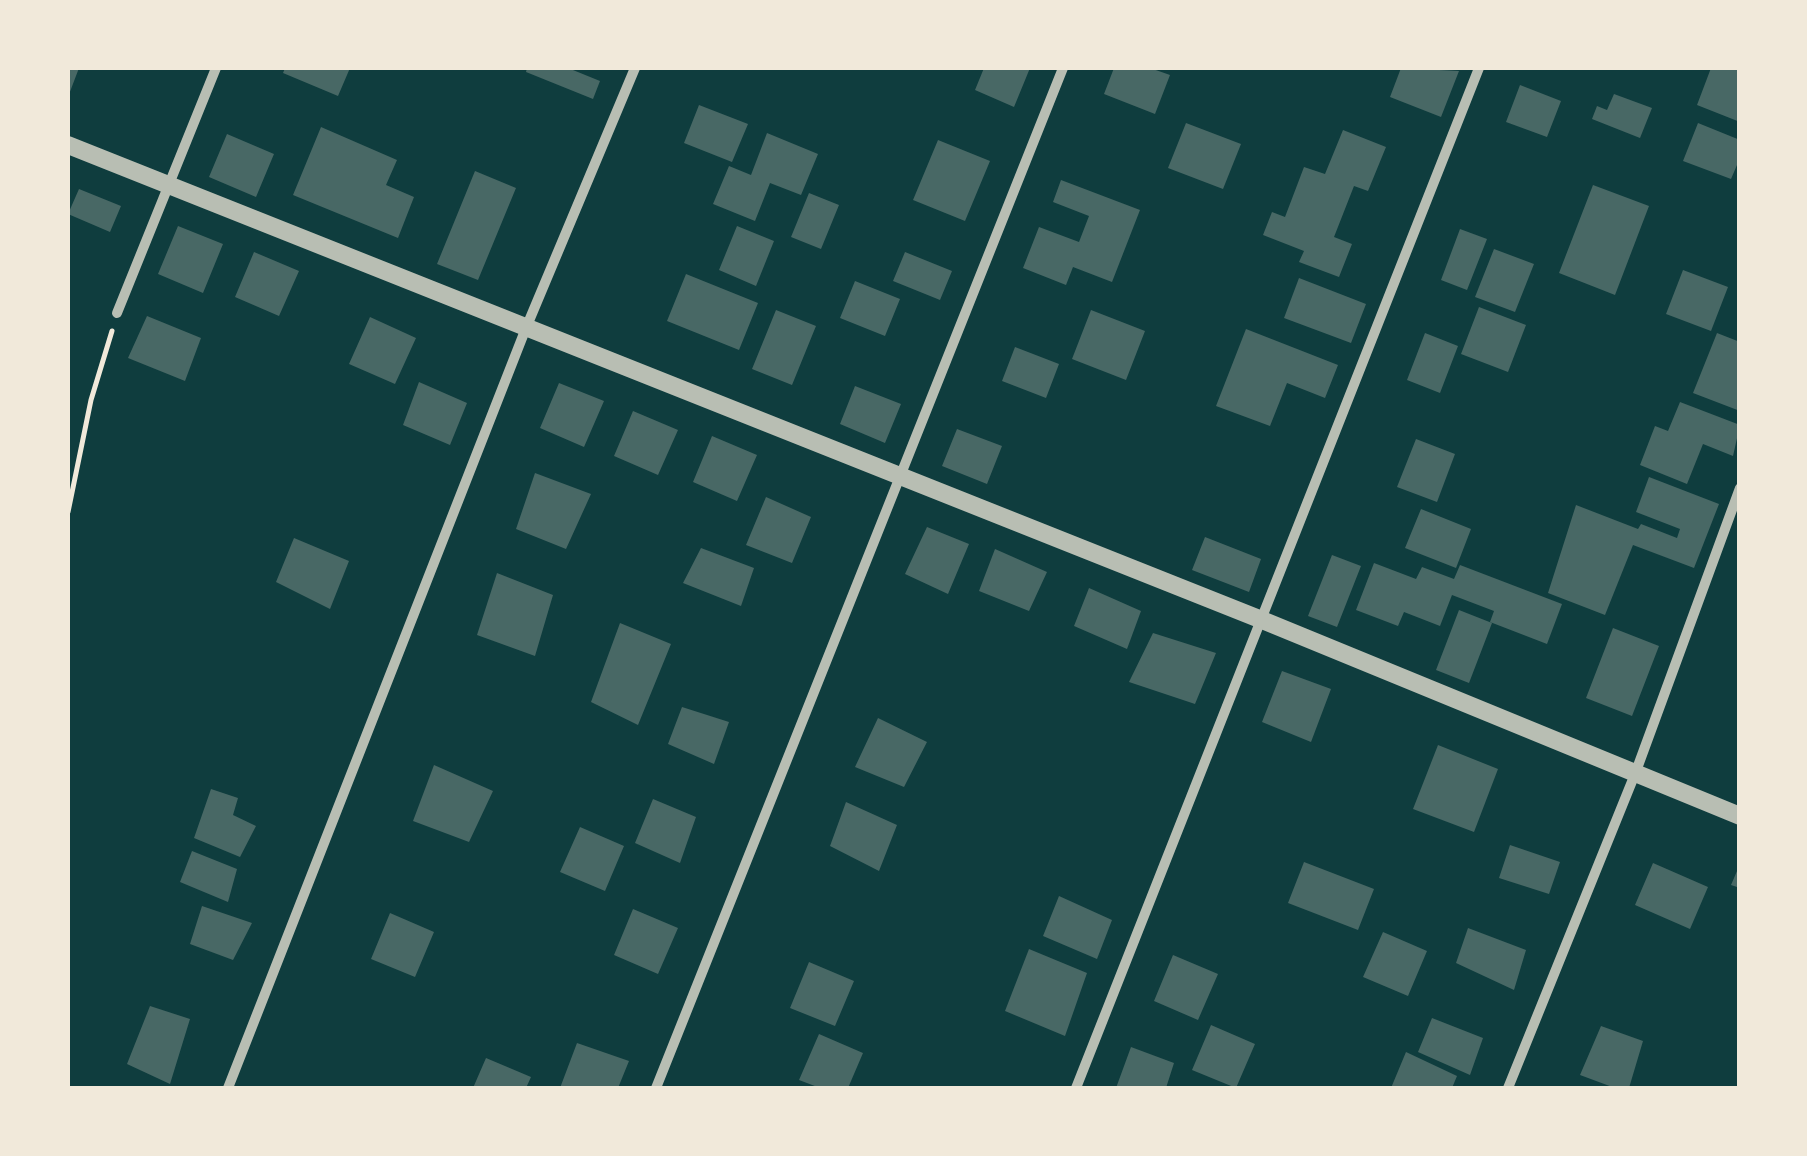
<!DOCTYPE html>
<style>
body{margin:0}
#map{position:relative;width:1807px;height:1156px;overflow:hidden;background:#0f3d3e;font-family:"Roboto Condensed",sans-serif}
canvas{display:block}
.frame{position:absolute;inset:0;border:70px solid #f1e9da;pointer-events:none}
</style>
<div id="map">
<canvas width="1807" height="1156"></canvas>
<div class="frame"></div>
</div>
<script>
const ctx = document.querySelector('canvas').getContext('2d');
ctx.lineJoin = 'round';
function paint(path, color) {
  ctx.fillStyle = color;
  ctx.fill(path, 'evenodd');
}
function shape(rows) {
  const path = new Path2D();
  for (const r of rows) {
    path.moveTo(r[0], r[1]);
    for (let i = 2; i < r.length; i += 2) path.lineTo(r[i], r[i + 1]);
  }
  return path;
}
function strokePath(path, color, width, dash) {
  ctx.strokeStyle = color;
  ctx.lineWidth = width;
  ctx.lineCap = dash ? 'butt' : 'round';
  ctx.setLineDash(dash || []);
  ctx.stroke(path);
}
const building = shape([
 [68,68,79,68,68,97],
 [285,68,350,68,338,96,283,73],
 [527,68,568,68,600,81,593,99,526,72],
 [984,68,1030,68,1014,107,975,90],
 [1114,68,1150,68,1170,75,1155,114,1104,94],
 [1401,68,1459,71,1441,117,1390,97],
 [1711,68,1740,68,1740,122,1697,105],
 [1520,85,1561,101,1547,137,1506,122],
 [1614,94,1652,108,1640,138,1592,119,1597,106,1607,110],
 [699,105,748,124,732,162,684,143],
 [1186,123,1241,144,1223,189,1168,168],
 [1698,123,1740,140,1740,158,1731,179,1683,161],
 [321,127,397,160,386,185,414,197,398,238,293,195],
 [1343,130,1386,147,1368,191,1354,186,1334,237,1352,244,1339,277,1299,262,1304,251,1263,235,1272,212,1285,217,1304,167,1325,174],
 [767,133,818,154,801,195,770,183,755,221,713,204,729,166,751,175],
 [227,134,274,154,256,197,209,177],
 [938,140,990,161,965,221,913,200],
 [475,171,516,188,478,280,437,264],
 [1061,180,1140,210,1112,282,1073,267,1066,285,1023,268,1039,227,1079,242,1089,216,1053,202],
 [1593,185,1649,206,1615,295,1559,273],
 [79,189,121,206,110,232,68,214],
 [809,193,839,205,821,249,791,237],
 [178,226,223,244,203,293,158,274],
 [737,226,774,241,756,286,719,270],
 [1460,229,1487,239,1467,290,1441,280],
 [1494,249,1534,264,1515,312,1475,297],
 [254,252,299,271,279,316,235,297],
 [905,252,952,271,940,300,893,281],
 [1683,270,1728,287,1711,331,1666,314],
 [686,274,758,303,739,350,667,321],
 [1299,278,1366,304,1351,343,1284,318],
 [855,281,900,299,885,336,840,318],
 [1479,307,1526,325,1508,372,1461,354],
 [776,310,816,326,792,385,752,369],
 [1091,310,1145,331,1126,380,1072,359],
 [147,316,201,338,185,381,128,358],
 [370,317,416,338,395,384,349,364],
 [1246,329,1338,365,1325,398,1287,383,1270,426,1216,406],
 [1425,333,1458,346,1440,393,1407,380],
 [1717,333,1740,342,1740,411,1693,393],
 [1015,347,1059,364,1046,398,1002,381],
 [419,382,467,403,450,445,403,425],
 [559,383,604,401,584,447,540,428],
 [855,386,901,404,885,443,840,424],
 [1680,402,1740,425,1733,456,1703,444,1687,484,1640,465,1655,426,1668,431],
 [633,411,678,430,658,475,614,456],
 [957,429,1002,446,987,484,942,466],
 [712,436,757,455,737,501,693,482],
 [1416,439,1455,454,1437,502,1397,487],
 [535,473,591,494,566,549,516,529],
 [1649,477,1719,504,1694,568,1633,545,1605,615,1548,593,1576,505,1638,529,1641,524,1677,538,1680,529,1636,512],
 [766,497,811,517,792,563,746,545],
 [1421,509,1471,529,1456,568,1405,548],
 [927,527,969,544,948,594,905,574],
 [1205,537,1261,559,1249,592,1192,570],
 [294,538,349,561,330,609,276,582],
 [701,548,754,568,741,606,683,583],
 [995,549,1047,572,1029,611,979,591],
 [1332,555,1361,566,1337,627,1308,616],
 [1374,563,1416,579,1422,567,1454,579,1460,565,1562,604,1547,644,1490,622,1494,611,1452,595,1440,626,1404,612,1398,626,1356,610],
 [497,573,553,595,535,656,477,635],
 [1089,588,1141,611,1127,649,1074,626],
 [1459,610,1492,623,1469,683,1436,670],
 [620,623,671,644,638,725,591,702],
 [1613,628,1659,646,1632,716,1586,698],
 [1153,633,1216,653,1195,704,1129,682],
 [1282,671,1331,689,1311,742,1262,722],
 [682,707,729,722,714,764,668,744],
 [878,718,927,742,904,787,855,767],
 [1438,745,1498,769,1474,832,1413,809],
 [434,765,493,791,469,842,413,821],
 [211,789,238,798,233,815,256,826,240,857,194,838],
 [653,799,696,817,680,863,635,843],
 [846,802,897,825,879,871,830,846],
 [580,827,624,846,605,891,560,872],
 [1510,845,1560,862,1549,894,1499,878],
 [192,851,237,869,228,902,180,882],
 [1304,862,1374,889,1358,930,1288,903],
 [1653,863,1708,887,1690,929,1635,905],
 [1740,864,1740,888,1731,885],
 [1059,896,1112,920,1097,959,1043,936],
 [202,906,252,923,233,960,190,944],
 [633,909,678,928,658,974,614,955],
 [390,913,434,932,415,977,371,959],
 [1468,928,1526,950,1514,990,1456,963],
 [1383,932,1427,951,1408,996,1363,977],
 [1029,949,1087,973,1065,1036,1005,1011],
 [1173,955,1218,974,1198,1020,1154,1001],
 [809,962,854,981,835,1026,790,1008],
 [150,1006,190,1019,170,1084,127,1064],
 [1432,1018,1483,1038,1470,1075,1418,1052],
 [1211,1025,1255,1044,1236,1088,1192,1070],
 [1601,1026,1643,1041,1629,1088,1615,1088,1580,1075],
 [819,1034,863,1053,848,1088,820,1088,799,1080],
 [577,1043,629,1061,618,1088,560,1088],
 [1131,1047,1174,1063,1166,1088,1116,1088],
 [1406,1052,1457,1076,1452,1088,1391,1088],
 [486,1058,531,1077,526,1088,473,1088]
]);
const path = shape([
 [68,512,91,400,112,331]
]);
const minor = shape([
 [117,313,216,68],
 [228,1088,526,328,635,68],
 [656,1088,1063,68],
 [1076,1088,1479,68],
 [1508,1088,1635,774,1740,488]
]);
const tertiary = shape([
 [68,145,1262,620,1740,816]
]);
paint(building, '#486865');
strokePath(path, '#f1e9da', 5);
strokePath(minor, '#b8beb3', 10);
strokePath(tertiary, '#b8beb3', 18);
</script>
